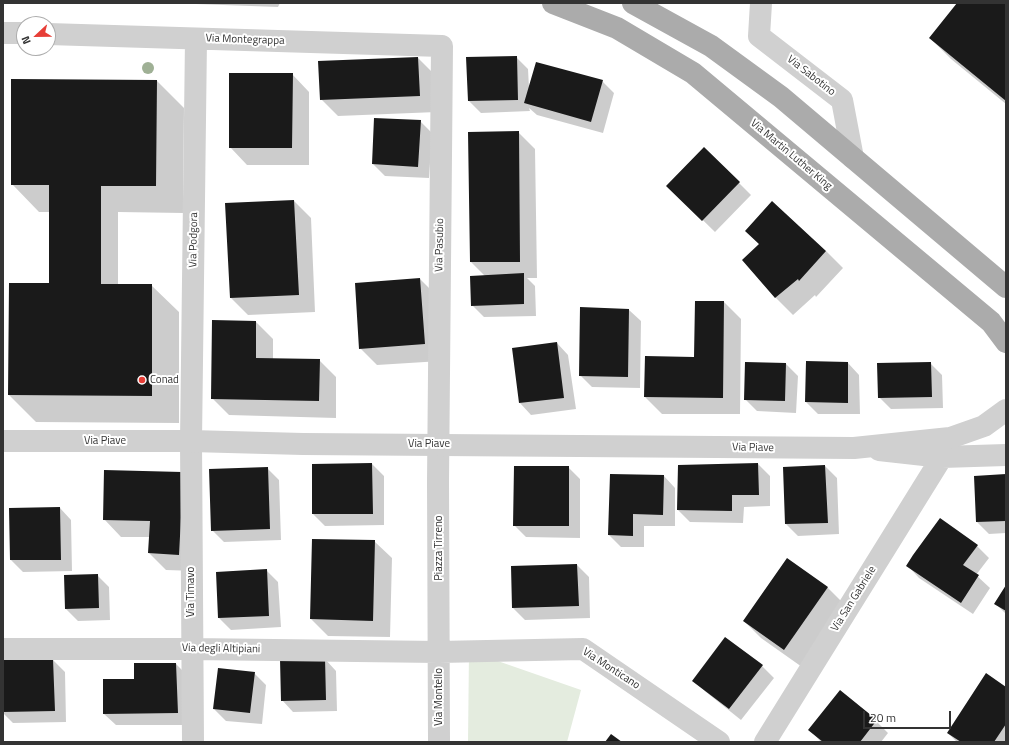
<!DOCTYPE html>
<style>
body{margin:0}
#map{position:relative;width:1009px;height:745px;overflow:hidden;background:#fff;font-family:"Titillium Web",sans-serif}
canvas{display:block}
.frame{position:absolute;inset:0;border:4px solid #333;pointer-events:none}
.north{position:absolute;left:16px;top:16px;width:40px;height:40px;box-sizing:border-box;background:#fff;border:1px solid #adadad;border-radius:50%;rotate:248deg;font-size:11px;font-weight:700;line-height:16px;text-align:center;color:#333}
.north::after{content:'';display:block;margin:auto;width:14px;height:18px;background:#e73e37;clip-path:polygon(50% 0,100% 100%,50% 72%,0 100%)}
.scale{position:absolute;left:863px;top:711px;width:88px;height:18px;box-sizing:border-box;border:2px solid #333;border-top:0;padding-left:5px;font-size:12px;line-height:14px;white-space:nowrap;color:#333;-webkit-text-stroke:3px #fff;paint-order:stroke}
</style>
<div id="map">
<canvas width="1009" height="745"></canvas>
<div class="frame"></div>
<div class="north">N</div>
<div class="scale">20 m</div>
</div>
<script>
const ctx = document.querySelector('canvas').getContext('2d');
ctx.lineJoin = 'round';
function paint(path, color) {
  ctx.fillStyle = color;
  ctx.fill(path, 'evenodd');
}
function shape(rows) {
  const path = new Path2D();
  for (const r of rows) {
    path.moveTo(r[0], r[1]);
    for (let i = 2; i < r.length; i += 2) path.lineTo(r[i], r[i + 1]);
  }
  return path;
}
function strokePath(path, color, width, dash) {
  ctx.strokeStyle = color;
  ctx.lineWidth = width;
  ctx.lineCap = dash ? 'butt' : 'round';
  ctx.setLineDash(dash || []);
  ctx.stroke(path);
}
function label(font, color, halo, rows, align = 'center') {
  ctx.font = font + ' "Titillium Web",sans-serif';
  ctx.lineWidth = 4;
  ctx.setLineDash([]);
  ctx.textBaseline = 'middle';
  ctx.strokeStyle = halo;
  ctx.fillStyle = color;
  for (const [text, x, y, turn = 0] of rows) {
    ctx.save();
    ctx.translate(x, y);
    ctx.rotate((+turn || 0) * Math.PI / 180);
    ctx.textAlign = isNaN(turn) ? turn : align;
    if (halo) ctx.strokeText(text, 0, 0);
    ctx.fillText(text, 0, 0);
    ctx.restore();
  }
}
const green = shape([
 [469,651,581,690,567,742,468,742]
]);
const shadow = shape([
 [168,3,280,3,278,7],
 [959,3,1006,3,1006,104,951,59,930,38],
 [516,57,528,69,529,88,602,81,614,93,603,133,537,115,529,108,530,111,481,113,469,101],
 [418,58,435,75,437,112,338,116,321,99],
 [292,74,309,92,309,165,247,165,230,147],
 [157,81,184,108,183,213,118,212,118,285,151,285,179,312,179,423,36,422,9,395,51,284,50,212,39,212,12,184],
 [420,121,432,133,429,178,385,176,373,164],
 [518,132,535,149,537,278,527,278,535,286,536,316,484,317,472,305,485,276,471,262],
 [704,148,751,195,715,232,668,186],
 [294,201,311,218,315,312,248,315,231,298],
 [746,231,826,251,843,268,816,297,815,295,793,315,776,298,743,260,760,245],
 [420,279,437,296,441,361,377,365,360,348],
 [724,302,741,319,740,414,662,414,645,397,695,358],
 [581,308,629,310,641,321,640,388,592,387,580,375],
 [256,322,273,339,273,360,319,360,336,377,336,418,229,415,212,398],
 [557,343,568,355,576,409,531,415,520,403],
 [848,363,859,375,860,414,818,414,806,402],
 [930,363,942,375,943,408,891,409,879,397],
 [786,364,798,376,796,413,757,411,745,399],
 [372,464,384,476,384,525,325,526,313,514],
 [758,464,770,476,770,506,744,507,743,523,690,522,678,510,679,466],
 [825,466,837,478,839,534,798,536,786,524,784,468],
 [568,467,580,479,580,538,526,537,514,525],
 [267,468,279,480,281,540,224,542,212,530],
 [181,473,196,571,166,570,149,553,150,537,121,537,104,519],
 [1006,475,1006,533,989,534,977,522],
 [664,476,675,488,675,526,644,526,644,547,621,547,609,535],
 [60,508,71,520,72,571,23,572,11,560,10,509],
 [374,541,392,558,390,637,328,636,311,619],
 [977,546,989,558,976,575,990,588,973,614,919,578,908,566],
 [787,559,828,588,845,605,802,667,761,638,744,621],
 [577,565,589,577,590,618,525,620,513,608,512,567],
 [266,570,278,582,281,627,231,630,219,618,217,573],
 [97,575,109,587,110,620,78,621,66,609,65,576],
 [1006,587,1006,614,996,604],
 [325,659,336,671,337,711,293,712,282,700],
 [53,660,65,672,66,722,13,723,3,713,3,661],
 [176,664,188,676,189,725,116,725,104,714,135,680],
 [762,666,774,678,741,720,706,692,694,681],
 [254,673,266,685,262,724,226,721,214,709],
 [1006,688,1006,742,957,742,948,733],
 [876,721,888,733,881,742,821,742,810,730]
]);
const building = shape([
 [957,3,1006,3,1006,101,929,38],
 [517,56,518,100,468,101,466,57],
 [418,57,420,96,320,100,318,61],
 [536,62,603,80,591,122,524,103],
 [229,73,293,73,292,148,229,148],
 [11,79,157,80,156,186,101,186,101,284,152,284,152,396,8,395,9,283,49,283,49,185,11,185],
 [374,118,421,120,418,167,372,164],
 [519,131,520,262,470,262,468,132],
 [704,147,740,182,702,221,666,186],
 [294,200,299,295,230,298,225,203],
 [772,201,826,251,799,281,798,279,775,298,742,260,759,244,745,231],
 [524,273,524,304,471,306,470,276],
 [420,278,425,344,359,349,355,283],
 [695,301,724,301,723,398,644,397,645,356,694,357],
 [580,307,629,309,628,377,579,376],
 [212,320,256,321,256,358,320,359,319,401,211,399],
 [557,342,564,398,519,403,512,348],
 [806,361,848,362,848,403,805,402],
 [745,362,786,363,785,401,744,400],
 [931,362,932,397,878,398,877,363],
 [372,463,373,514,312,514,312,464],
 [758,463,759,495,732,495,732,511,677,510,678,465],
 [825,465,828,523,785,524,783,467],
 [514,466,569,466,569,526,513,526],
 [268,467,270,529,211,531,209,469],
 [104,470,182,472,182,498,179,555,148,553,150,521,103,520],
 [610,474,664,475,663,515,633,514,633,536,608,535],
 [1006,474,1006,521,976,522,974,476],
 [60,507,61,560,10,560,9,508],
 [940,518,978,545,963,565,979,575,961,603,906,566,913,555],
 [312,539,375,540,373,621,310,619],
 [787,558,828,587,784,650,743,621],
 [577,564,579,606,512,608,511,566],
 [267,569,269,616,218,618,216,572],
 [98,574,99,608,65,609,64,575],
 [1006,585,1006,611,994,604],
 [725,637,763,665,729,709,692,681],
 [325,658,326,700,281,701,280,659],
 [53,659,55,711,3,712,3,660],
 [134,663,176,663,178,713,103,714,103,679,134,679],
 [218,668,255,672,250,713,213,709],
 [986,673,1006,687,1006,724,994,742,961,742,947,733],
 [840,690,877,720,860,742,823,742,808,730],
 [611,734,622,742,605,742]
]);
const minor = shape([
 [761,3,759,36,842,100,853,158],
 [3,33,24,33],
 [48,34,442,46,438,482,439,742],
 [879,450,942,457,1006,455],
 [3,649,192,649,439,652,583,649,719,742],
 [193,742,191,441,196,39],
 [765,742,942,457]
]);
const tertiary = shape([
 [3,441,191,441,303,444,854,448,950,438,984,426,1006,410]
]);
const primary = shape([
 [553,3,617,28,693,73,991,322,1006,342],
 [633,3,711,46,781,97,1006,287]
]);
const trees = [
 [148,68]
];
const markers = [
 [142,380,4,"#e73e37"]
];
const streetNames = [
 ["Via Montegrappa",245,40,2],
 ["Via Sabotino",811,76,38],
 ["Via Martin Luther King",791,155,40],
 ["Via Podgora",194,240,-89],
 ["Via Pasubio",440,245,-89],
 ["Via Piave",105,441],
 ["Via Piave",429,444],
 ["Via Piave",753,448,1],
 ["Piazza Tirreno",439,548,-90],
 ["Via Timavo",191,592,-90],
 ["Via San Gabriele",854,599,-58],
 ["Via degli Altipiani",221,649,1],
 ["Via Monticano",611,669,33],
 ["Via Montello",439,697,-90]
];
const poiNames = [
 ["Conad",150,380]
];
paint(green, '#e4ecdf');
paint(shadow, '#0003');
paint(building, '#1a1a1a');
strokePath(minor, '#d0d0d0', 22);
strokePath(tertiary, '#d0d0d0', 22);
strokePath(primary, '#ababab', 22);
ctx.fillStyle = '#9fb095';
for (const [x, y] of trees) {
  ctx.beginPath();
  ctx.arc(x, y, 6, 0, 2 * Math.PI);
  ctx.fill();
}
for (const [x, y, r, color] of markers) {
  const dot = new Path2D();
  dot.arc(x, y, r, 0, 2 * Math.PI);
  ctx.fillStyle = color;
  ctx.fill(dot);
  strokePath(dot, '#fff', 1.5);
}
label('11px', '#333', '#fff', streetNames);
label('11px', '#333', '#fff', poiNames, 'left');
</script>
